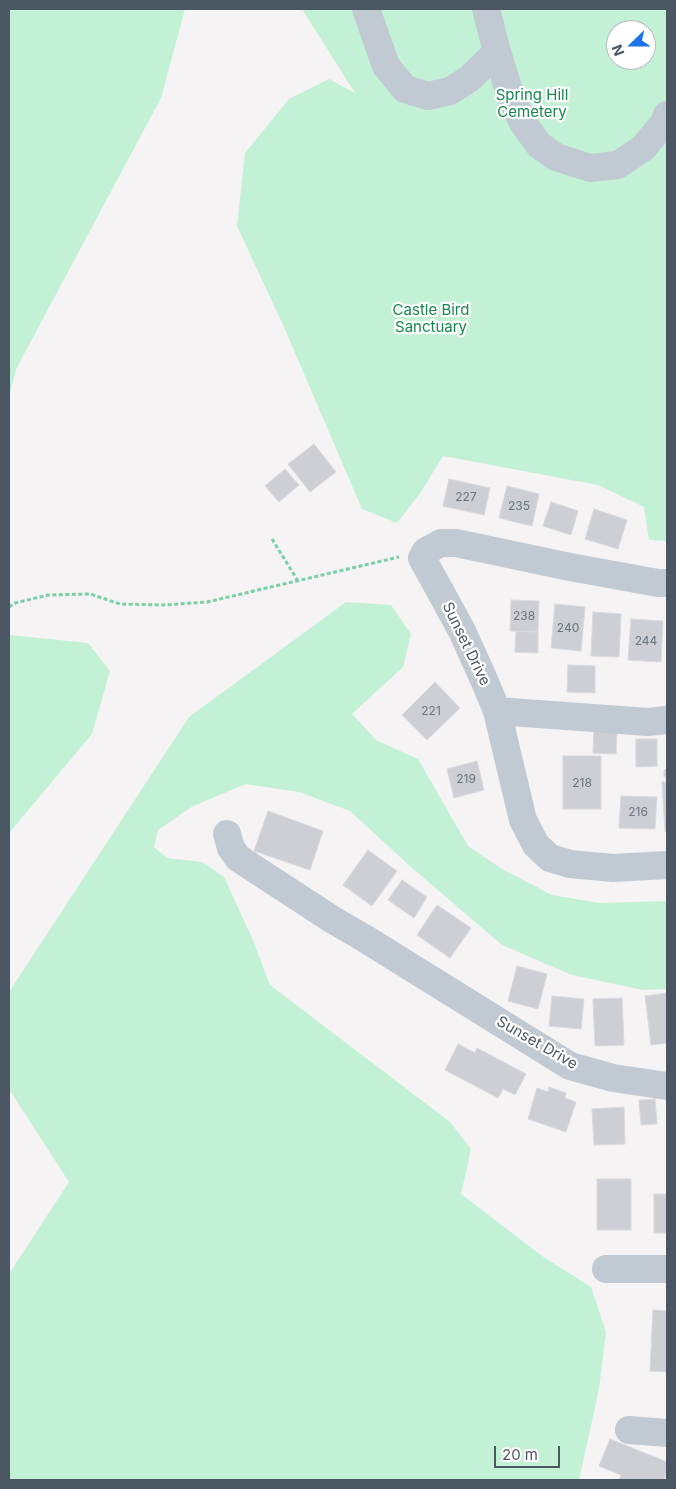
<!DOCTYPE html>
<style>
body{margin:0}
#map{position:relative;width:676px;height:1489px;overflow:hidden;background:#f5f3f3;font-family:Inter,sans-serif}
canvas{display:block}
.frame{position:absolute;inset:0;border:10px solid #4a5661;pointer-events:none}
.north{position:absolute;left:606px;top:20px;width:50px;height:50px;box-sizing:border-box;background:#fff;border:1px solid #b7bbc0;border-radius:50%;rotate:248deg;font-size:14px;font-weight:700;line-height:20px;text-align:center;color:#4a5661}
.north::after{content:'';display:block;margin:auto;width:18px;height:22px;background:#1a73e8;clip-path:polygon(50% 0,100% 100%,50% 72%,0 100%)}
.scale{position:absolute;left:494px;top:1446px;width:66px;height:22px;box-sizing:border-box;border:2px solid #4a5661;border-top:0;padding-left:6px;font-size:15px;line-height:18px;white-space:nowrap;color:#4a5661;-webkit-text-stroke:4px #fff;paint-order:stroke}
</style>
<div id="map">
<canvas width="676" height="1489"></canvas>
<div class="frame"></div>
<div class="north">N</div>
<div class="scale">20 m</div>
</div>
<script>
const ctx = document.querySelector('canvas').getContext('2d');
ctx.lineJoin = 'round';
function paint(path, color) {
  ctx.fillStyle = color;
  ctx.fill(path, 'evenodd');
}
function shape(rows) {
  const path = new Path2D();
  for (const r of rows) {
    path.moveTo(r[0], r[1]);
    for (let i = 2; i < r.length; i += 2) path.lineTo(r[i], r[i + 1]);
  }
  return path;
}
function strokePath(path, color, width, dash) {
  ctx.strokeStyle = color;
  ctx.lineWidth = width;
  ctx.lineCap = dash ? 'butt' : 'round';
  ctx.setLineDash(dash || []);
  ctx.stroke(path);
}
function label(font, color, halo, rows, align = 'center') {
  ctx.font = font + ' Inter,sans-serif';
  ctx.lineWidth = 4.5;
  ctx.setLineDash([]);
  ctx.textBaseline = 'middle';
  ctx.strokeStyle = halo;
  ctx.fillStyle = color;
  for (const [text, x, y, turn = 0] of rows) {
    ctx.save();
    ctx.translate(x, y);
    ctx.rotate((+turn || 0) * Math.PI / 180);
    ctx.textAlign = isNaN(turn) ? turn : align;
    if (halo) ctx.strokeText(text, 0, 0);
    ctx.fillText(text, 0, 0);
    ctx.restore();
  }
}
const green = shape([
 [9,9,185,9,161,98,16,369,9,397],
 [302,9,667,9,667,541,649,540,644,507,598,485,443,456,421,492,397,523,362,509,284,327,237,226,245,153,289,99,329,79,355,93],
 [616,30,646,30,646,60,616,60],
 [346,602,391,605,411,634,403,667,352,714,376,740,418,759,468,846,502,869,552,895,599,903,667,901,667,989,643,990,572,975,502,945,411,867,350,811,299,792,246,784,193,806,158,830,154,847,167,858,202,862,224,877,252,938,270,985,450,1122,471,1149,461,1194,542,1256,591,1287,606,1332,599,1389,579,1480,9,1480,9,1274,69,1182,9,1089,9,992,189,717],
 [9,635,88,643,110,671,92,734,9,833]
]);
const building = shape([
 [314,444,336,472,310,492,288,464,314,444],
 [285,469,299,485,279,502,265,486,285,469],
 [449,479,490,488,484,515,443,506,449,479],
 [507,486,539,494,532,526,499,518,507,486],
 [551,502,578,511,571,535,543,526,551,502],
 [594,509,627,520,618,549,585,539,594,509],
 [511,600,539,601,538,632,510,631,511,600],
 [555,604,585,607,581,651,551,648,555,604],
 [593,612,621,614,619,657,591,656,593,612],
 [631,619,663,621,661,662,628,660,631,619],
 [516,631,538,632,538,653,515,652,516,631],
 [568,665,595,666,595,693,567,692,568,665],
 [435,682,460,708,427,740,402,715,435,682],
 [594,729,617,730,616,754,593,753,594,729],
 [636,739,657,739,657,766,636,767,636,739],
 [563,756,601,756,601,809,563,809,563,756],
 [477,761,484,790,454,798,447,769,477,761],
 [667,769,667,777,664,777,664,770,667,769],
 [662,782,667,782,667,832,665,832,662,782],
 [621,796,657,797,655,829,619,828,621,796],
 [268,811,323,831,310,870,254,851,268,811],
 [368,850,397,871,372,906,343,885,368,850],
 [402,880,427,897,414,918,388,900,402,880],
 [437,905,471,928,450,958,417,935,437,905],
 [517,966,547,974,538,1009,508,1001,517,966],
 [667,993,667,1043,651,1045,645,996,667,993],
 [552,996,584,999,581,1029,549,1026,552,996],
 [622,998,624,1045,595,1046,593,999,622,998],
 [458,1044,475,1053,477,1048,526,1074,515,1095,503,1089,498,1098,445,1070,458,1044],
 [549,1087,566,1093,565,1098,576,1102,566,1132,528,1119,537,1088,548,1092,549,1087],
 [655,1099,657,1124,641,1125,639,1100,655,1099],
 [624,1107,625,1144,594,1145,592,1109,624,1107],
 [597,1179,631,1179,631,1230,597,1230,597,1179],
 [654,1194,667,1194,667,1233,654,1233,654,1194],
 [653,1310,667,1311,667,1372,650,1371,653,1310],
 [610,1439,667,1462,667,1471,664,1480,619,1480,621,1475,599,1466,610,1439]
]);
const path = shape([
 [272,539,298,581],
 [9,607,15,603,48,595,90,594,120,604,163,605,207,602,399,557]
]);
const minor = shape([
 [366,9,386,66,405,89,428,96,450,91,469,79,497,52],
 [486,9,497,52,511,97,523,123,539,145,556,157,590,168,618,165,643,148,664,123,667,115],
 [667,583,658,583,570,567,456,543,441,543,426,551,422,558,462,631,485,682,497,711,523,820,536,845,550,858,570,864,613,868,667,865],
 [497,711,648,722,667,720],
 [227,834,231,848,238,858,333,920,364,938,570,1066,613,1078,667,1086],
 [606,1269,667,1269],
 [629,1430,667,1433]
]);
const numberNames = [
 ["227",466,497],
 ["235",519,506],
 ["238",524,616],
 ["240",568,628],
 ["244",646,641],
 ["221",431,711],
 ["219",466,779],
 ["218",582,783],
 ["216",638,812]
];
const parkNames = [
 ["Spring Hill",532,95],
 ["Cemetery",532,112],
 ["Castle Bird",431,310],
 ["Sanctuary",431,327]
];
const streetNames = [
 ["Sunset Drive",466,644,64],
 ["Sunset Drive",537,1043,30]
];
paint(green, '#c3f1d5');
paint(building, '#cdcfd5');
strokePath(building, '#d7d9de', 1);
strokePath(path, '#7ad0a6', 3, [4, 2.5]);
strokePath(minor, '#c1cad2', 28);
label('12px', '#6b747e', null, numberNames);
label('15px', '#17864f', '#fff', parkNames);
label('15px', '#4a5661', '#fff', streetNames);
</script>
